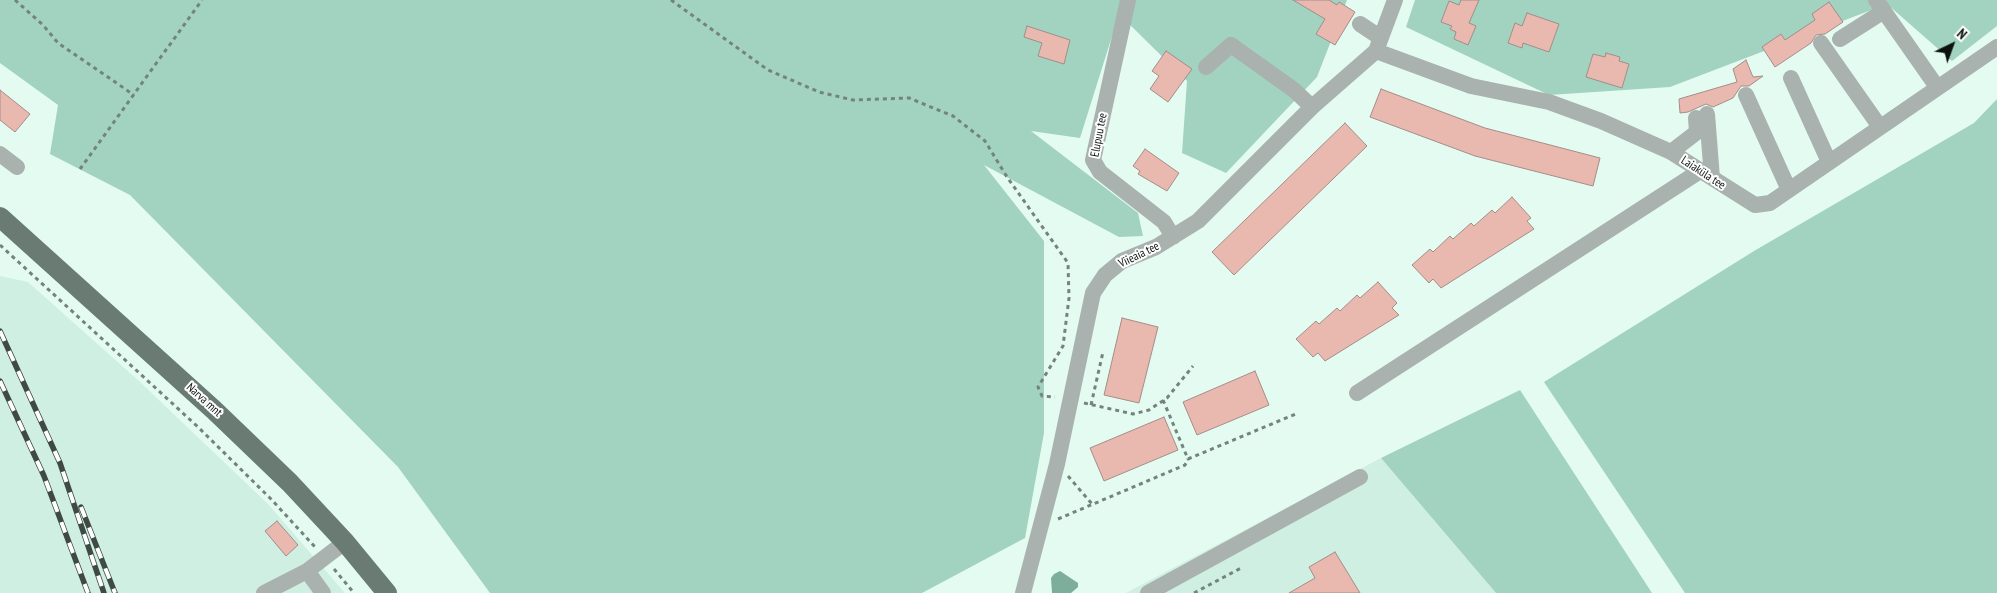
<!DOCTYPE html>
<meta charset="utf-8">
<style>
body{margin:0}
#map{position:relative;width:1997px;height:593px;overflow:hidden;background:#e4fbf1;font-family:"PT Sans Narrow",sans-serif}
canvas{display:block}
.north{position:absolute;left:1927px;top:20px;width:50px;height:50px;-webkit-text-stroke:4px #fff;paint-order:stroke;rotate:42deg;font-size:14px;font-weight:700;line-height:20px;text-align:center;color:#0b1310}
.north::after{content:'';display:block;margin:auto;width:18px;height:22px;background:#0b1310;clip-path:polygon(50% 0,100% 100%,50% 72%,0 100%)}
</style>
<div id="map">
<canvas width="1997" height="593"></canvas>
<div class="north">N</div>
</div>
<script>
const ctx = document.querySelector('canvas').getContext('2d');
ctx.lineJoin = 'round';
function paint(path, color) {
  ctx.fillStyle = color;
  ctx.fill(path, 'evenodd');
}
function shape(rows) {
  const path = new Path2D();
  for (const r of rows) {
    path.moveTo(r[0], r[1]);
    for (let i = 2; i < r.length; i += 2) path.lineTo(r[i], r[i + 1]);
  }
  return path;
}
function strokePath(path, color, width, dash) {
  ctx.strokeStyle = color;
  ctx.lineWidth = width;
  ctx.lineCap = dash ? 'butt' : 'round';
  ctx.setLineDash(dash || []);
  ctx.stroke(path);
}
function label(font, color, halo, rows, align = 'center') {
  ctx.font = font + ' "PT Sans Narrow",sans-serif';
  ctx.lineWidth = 4;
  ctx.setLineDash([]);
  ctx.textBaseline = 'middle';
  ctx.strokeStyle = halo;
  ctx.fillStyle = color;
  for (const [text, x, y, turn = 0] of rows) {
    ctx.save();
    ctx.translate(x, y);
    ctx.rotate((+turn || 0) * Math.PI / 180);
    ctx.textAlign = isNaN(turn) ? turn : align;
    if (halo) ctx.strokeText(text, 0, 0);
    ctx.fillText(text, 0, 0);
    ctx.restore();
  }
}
const built = shape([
 [0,276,28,282,139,381,268,504,345,593,0,593],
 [1381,458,1496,593,1126,593]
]);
const forest = shape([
 [0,0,1347,0,1317,77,1226,173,1182,153,1187,81,1119,14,1080,138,1031,131,1138,213,1143,236,1119,237,984,165,1044,241,1044,433,1025,538,922,593,490,593,398,467,130,195,50,154,58,105,0,63],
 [1415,0,1997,0,1997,26,1952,61,1887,4,1670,87,1549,95,1406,27],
 [1997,99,1997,593,1685,593,1544,382,1754,251,1974,123],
 [1520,390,1652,593,1496,593,1381,458]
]);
const water = shape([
 [1060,571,1078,583,1078,587,1071,593,1052,593,1051,578,1054,574]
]);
const building = shape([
 [1293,0,1329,0,1337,5,1339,2,1355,12,1335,45,1316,34,1325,19,1293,0],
 [1461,0,1479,0,1469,23,1476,26,1468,45,1454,39,1456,32,1450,29,1452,26,1441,22,1449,1,1459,5,1461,0],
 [1829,2,1843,22,1825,34,1816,35,1811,43,1775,67,1762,47,1781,34,1785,40,1815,20,1812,14,1829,2],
 [1527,13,1559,24,1549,52,1523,43,1522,48,1508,43,1515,23,1522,26,1527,13],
 [1027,26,1070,40,1064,64,1038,56,1042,43,1024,37,1027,26],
 [1166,51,1192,69,1168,102,1150,89,1159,76,1152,71,1166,51],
 [1606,53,1620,57,1619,61,1629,64,1622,88,1586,77,1593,54,1605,57,1606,53],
 [1746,60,1753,77,1763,76,1749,86,1741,86,1733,98,1713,107,1706,104,1688,112,1680,113,1679,99,1737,82,1733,69,1746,60],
 [1381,89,1485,128,1600,158,1593,186,1475,156,1370,117,1381,89],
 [0,90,30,114,15,132,0,120,0,90],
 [1345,123,1367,146,1234,275,1212,252,1345,123],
 [1145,149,1179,173,1167,191,1138,174,1140,171,1133,166,1145,149],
 [1512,197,1531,218,1527,221,1534,229,1441,288,1433,279,1429,283,1412,265,1430,249,1433,252,1450,236,1453,239,1471,223,1474,226,1492,210,1495,213,1512,197],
 [1378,282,1397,303,1392,308,1399,315,1325,361,1318,353,1313,357,1296,339,1316,321,1319,324,1337,308,1340,311,1357,295,1360,298,1378,282],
 [1122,318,1158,327,1139,403,1104,395,1122,318],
 [1255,371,1269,405,1197,435,1183,402,1255,371],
 [1164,417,1178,450,1104,481,1090,448,1164,417],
 [277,521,298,545,286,556,265,531,277,521],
 [1335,552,1360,593,1289,593,1315,578,1309,567,1335,552]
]);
const path = shape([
 [15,0,43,25,58,43,134,95],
 [671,0,768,70,819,92,853,100,909,98,953,116,985,141,1007,177,1068,263,1069,298,1063,346,1038,387,1042,396,1055,397],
 [80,169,202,0],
 [0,245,198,427,271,499,315,547],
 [1163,400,1188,459,1298,413],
 [1084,403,1133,414,1149,410,1167,398,1193,366],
 [1091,405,1103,352],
 [1068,476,1092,504],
 [1058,519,1185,465,1188,459],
 [334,569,354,593],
 [1194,593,1241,568]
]);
const minor = shape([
 [1128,0,1093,160,1100,172,1164,222,1173,237],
 [1876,0,1937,87],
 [1360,24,1381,38],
 [1840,39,1884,11],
 [1821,43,1880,127],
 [1376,51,1471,86,1549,102,1601,121,1671,152,1755,205,1770,203,1997,47],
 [1206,67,1231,45,1294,90,1312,107],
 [1791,78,1829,162],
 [1746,95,1789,190],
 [1707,114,1712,178],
 [1671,152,1697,132,1696,118],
 [0,154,17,167],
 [1357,393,1700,171],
 [307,571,323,593],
 [264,593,307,571,345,542],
 [1023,593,1057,464,1093,293,1105,275,1122,261,1156,247,1198,221,1312,107,1376,51,1395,0],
 [1148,593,1360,477]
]);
const major = shape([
 [0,217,214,410,290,483,345,542,387,593]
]);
const rail = shape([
 [0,331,60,463,104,593],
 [0,381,44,476,88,593],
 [81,507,115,593]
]);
const streetNames = [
 ["Elupuu tee",1099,135,-79],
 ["Laiaküla tee",1703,173,33],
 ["Viieaia tee",1139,255,-26],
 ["Narva mnt",204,400,42]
];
paint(built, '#cfefe2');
paint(forest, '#a1d3c0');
paint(water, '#7dad9b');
paint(building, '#e9b9af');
strokePath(building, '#a38d89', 1);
strokePath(path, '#74837d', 3, [4, 4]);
strokePath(minor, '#a9b2ae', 16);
strokePath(major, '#6a7b74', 20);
strokePath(rail, '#3f4a46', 5.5);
strokePath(rail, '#fff', 4, [11]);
label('12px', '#0b1310', '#fff', streetNames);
</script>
